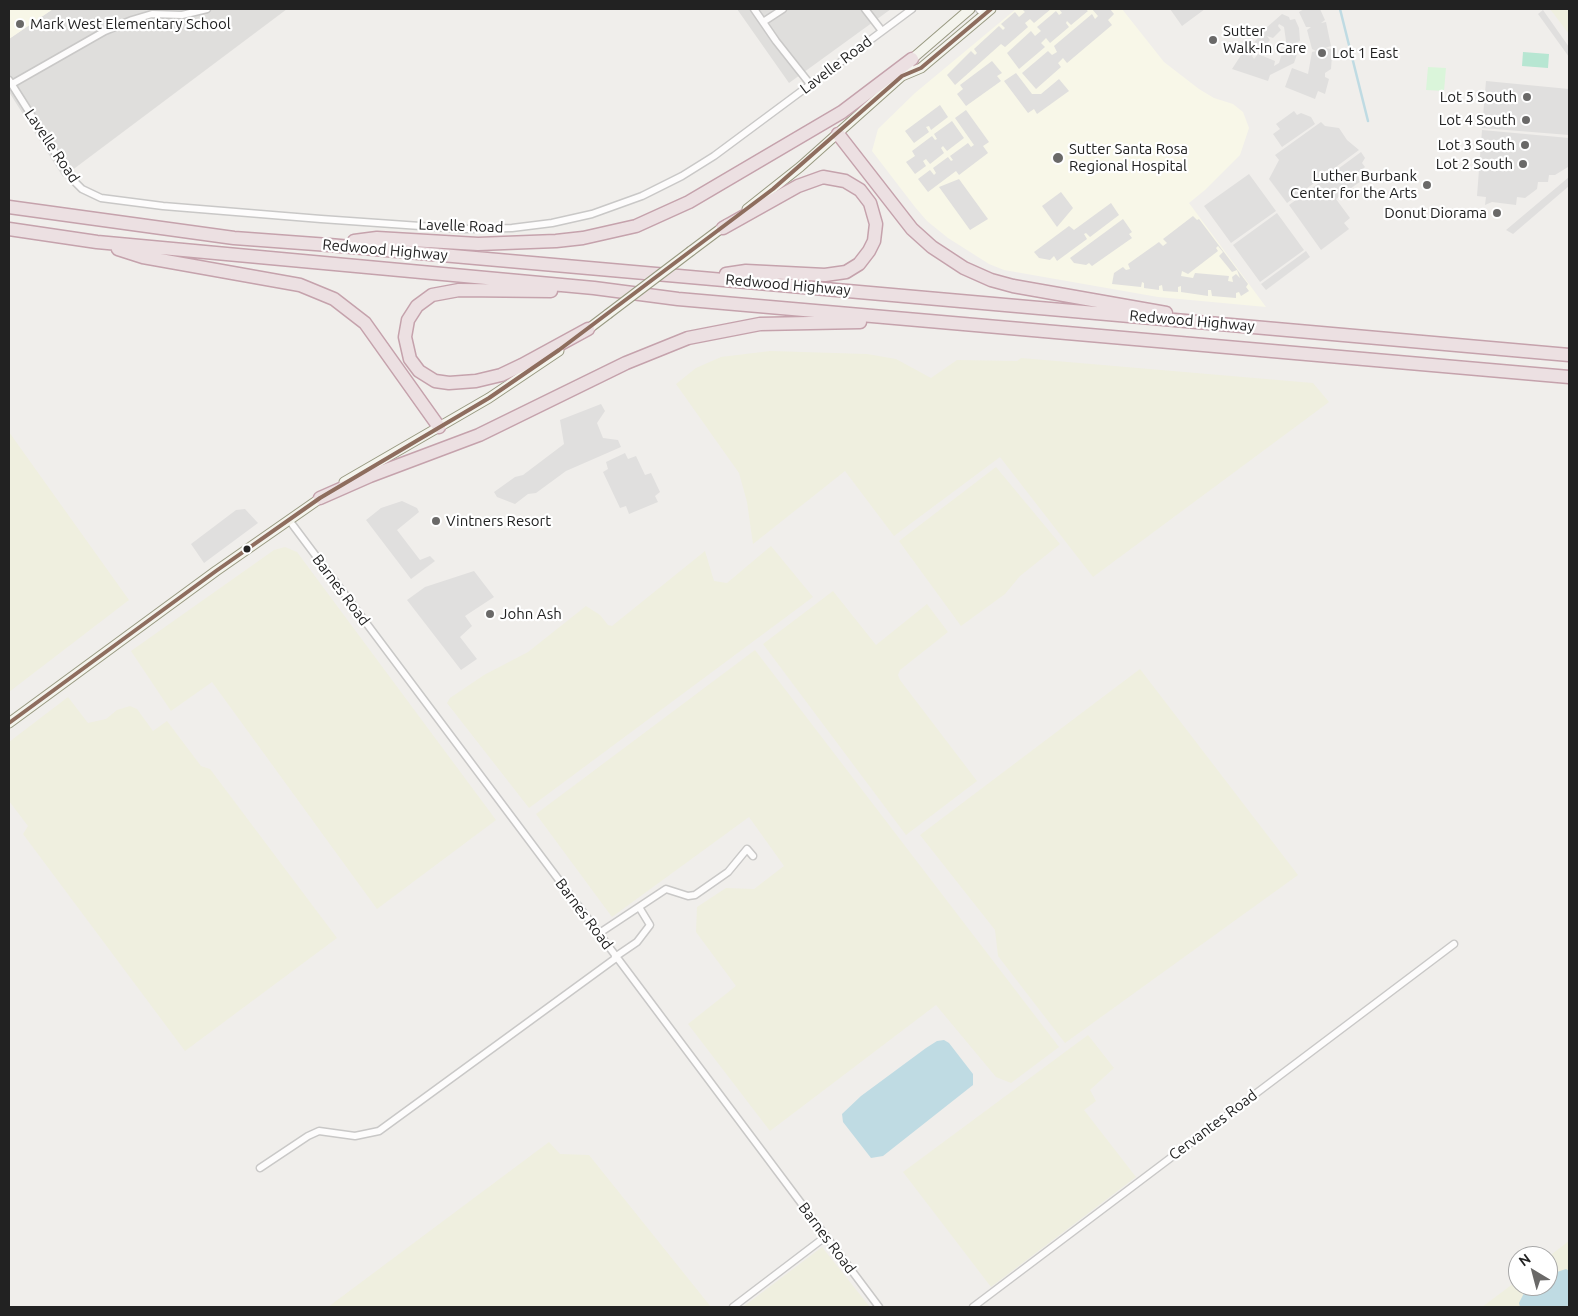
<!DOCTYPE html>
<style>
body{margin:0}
#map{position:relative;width:1578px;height:1316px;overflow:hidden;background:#f0eeeb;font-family:Ubuntu,sans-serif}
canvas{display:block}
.frame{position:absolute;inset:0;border:10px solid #222;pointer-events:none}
.north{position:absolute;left:1508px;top:1246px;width:50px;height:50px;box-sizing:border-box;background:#fff;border:1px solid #a7a7a7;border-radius:50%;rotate:323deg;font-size:14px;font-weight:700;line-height:20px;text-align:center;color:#222}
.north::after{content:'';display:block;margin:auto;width:18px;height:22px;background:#6a6968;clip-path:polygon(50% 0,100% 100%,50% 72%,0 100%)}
</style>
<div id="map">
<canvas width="1578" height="1316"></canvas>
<div class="frame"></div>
<div class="north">N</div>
</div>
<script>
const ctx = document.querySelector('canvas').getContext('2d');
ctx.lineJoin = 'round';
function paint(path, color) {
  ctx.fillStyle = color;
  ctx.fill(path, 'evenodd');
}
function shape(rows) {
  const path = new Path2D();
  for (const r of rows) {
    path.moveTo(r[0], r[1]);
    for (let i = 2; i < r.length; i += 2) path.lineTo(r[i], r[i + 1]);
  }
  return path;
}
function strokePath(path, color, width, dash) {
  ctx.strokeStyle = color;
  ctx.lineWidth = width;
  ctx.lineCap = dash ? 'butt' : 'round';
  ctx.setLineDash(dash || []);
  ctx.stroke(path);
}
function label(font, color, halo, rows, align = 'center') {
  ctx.font = font + ' Ubuntu,sans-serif';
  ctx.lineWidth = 4.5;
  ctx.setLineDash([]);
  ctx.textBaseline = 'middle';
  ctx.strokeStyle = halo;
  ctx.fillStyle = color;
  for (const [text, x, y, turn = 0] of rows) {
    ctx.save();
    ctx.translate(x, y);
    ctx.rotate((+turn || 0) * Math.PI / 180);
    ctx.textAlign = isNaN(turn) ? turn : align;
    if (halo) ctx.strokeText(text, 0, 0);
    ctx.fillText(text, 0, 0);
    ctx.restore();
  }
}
const residential = shape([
 [53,9,287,9,63,177,9,92,9,39],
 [737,9,891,9,789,83]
]);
const education = shape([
 [9,9,53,9,9,39],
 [1016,9,1122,9,1164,62,1199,89,1214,98,1233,104,1243,112,1249,128,1240,155,1205,190,1189,203,1266,307,1158,297,1004,270,989,264,948,238,927,221,915,207,872,151,878,129,915,93]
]);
const farmland = shape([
 [1550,9,1569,9,1569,34],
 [770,351,867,354,896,359,931,378,957,360,1017,361,1021,358,1313,383,1329,402,1093,577,1000,457,894,536,845,471,753,544,747,502,739,473,676,384,696,368,721,357],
 [9,432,129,600,9,692],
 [996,467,1060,544,1020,576,1005,594,961,626,899,541],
 [771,546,813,597,529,808,447,703,450,698,484,675,528,652,586,606,600,615,608,625,612,626,705,551,714,581,727,583],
 [285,547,297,552,496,820,377,909,212,682,171,711,131,651,274,550],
 [833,591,876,645,927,604,948,632,900,670,898,675,900,680,977,781,906,835,763,644],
 [755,650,1059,1047,1011,1083,996,1077,936,1005,770,1131,688,1024,736,986,696,932,697,907,726,888,754,889,784,866,749,817,612,917,536,814],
 [1140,669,1298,875,1065,1043,998,956,995,930,920,835],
 [68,697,88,723,106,719,117,710,130,706,137,709,153,731,167,721,201,766,210,769,337,938,185,1051,23,834,28,826,9,801,9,742],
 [1088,1035,1114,1068,1090,1090,1096,1101,1084,1110,1136,1177,991,1287,903,1172],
 [549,1142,560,1154,589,1155,711,1307,328,1307],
 [1569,1241,1569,1307,1482,1307,1518,1280,1518,1286,1548,1286,1548,1257],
 [822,1247,870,1307,743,1307]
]);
const park = shape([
 [1428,67,1446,68,1444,91,1426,90]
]);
const pitch = shape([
 [1523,52,1549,54,1548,68,1522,66]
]);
const parking = shape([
 [1022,9,1051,9,1034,23,1030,19,1025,23,1028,27,1005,47,1001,44,955,85,947,75,971,51,975,55,977,53,974,49,999,26,1003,30,1005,28,1001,24,1015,12,1019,17,1025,12],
 [1059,9,1085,9,1088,11,1071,25,1067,21,1066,23,1069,27,1050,43,1046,38,1041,43,1045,47,1019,69,1007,53,1031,31,1035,36,1041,31,1037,27,1056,11,1059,15,1062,13],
 [1092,9,1110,9,1114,14,1108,20,1112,25,1067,63,1063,58,1058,63,1061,67,1036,89,1022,73,1048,51,1052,55,1057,52,1054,46,1092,14,1095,19,1098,16],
 [1170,9,1205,9,1182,26],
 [1304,9,1320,9,1325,20,1321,23,1326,22,1331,46,1325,48,1331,49,1332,55,1331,69,1325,73,1325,77,1329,79,1325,94,1318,91,1315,99,1285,87,1292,68,1308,74,1312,52,1316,51,1312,49,1307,30,1311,27,1306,27,1299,12],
 [1543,10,1569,47,1569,57,1538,14],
 [1282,14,1289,17,1290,20,1295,19,1299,28,1300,41,1294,44,1300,45,1294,63,1270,75,1268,81,1232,69,1245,49,1248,50,1266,28],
 [1279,24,1284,27,1286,41,1279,63,1274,66,1275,61,1258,54,1254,59,1252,56,1255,50,1260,53,1270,40,1267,36,1273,38,1281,30,1278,26],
 [992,61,1002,73,997,76,1001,81,966,106,957,94,963,89,960,85],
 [1016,73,1032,94,1041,94,1059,79,1069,91,1037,114,1034,109,1028,113,1004,81],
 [1486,81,1569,89,1569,135,1482,128],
 [940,105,948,117,931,130,929,126,926,127,929,132,914,143,905,131],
 [966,110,989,142,983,146,988,153,959,175,956,171,928,192,918,179,930,170,934,175,936,173,933,168,948,157,951,161,953,160,950,156,968,143,971,147,974,145,955,118],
 [1294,111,1297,115,1301,113,1311,117,1315,124,1282,147,1273,134,1280,129,1276,124],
 [952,121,964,138,947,151,943,146,941,148,944,153,930,164,926,159,923,161,926,166,915,174,906,162,915,156,912,151,932,136,935,140,937,139,934,134],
 [1321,122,1325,126,1339,128,1347,140,1359,150,1287,203,1269,179,1279,160,1275,155],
 [1482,130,1569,138,1568,167,1555,175,1549,175,1548,182,1538,182,1537,189,1525,198,1517,197,1516,205,1492,202,1485,205,1486,197,1477,196],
 [1361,152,1365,158,1362,163,1365,167,1357,175,1361,181,1336,199,1350,218,1344,223,1349,229,1321,250,1289,205],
 [1249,174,1276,211,1231,243,1204,206],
 [1569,177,1569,186,1513,234,1506,230],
 [959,179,988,219,970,230,939,187],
 [1061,192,1073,208,1057,227,1042,206],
 [1111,203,1119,215,1090,237,1086,233,1084,234,1087,239,1057,261,1054,256,1050,260,1039,258,1034,252,1069,226,1074,230],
 [1277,213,1304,250,1260,282,1233,245],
 [1193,216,1197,220,1199,219,1248,284,1246,287,1249,291,1241,296,1239,292,1236,293,1236,298,1212,296,1211,290,1208,290,1208,296,1181,292,1181,286,1178,287,1178,292,1163,291,1162,285,1159,286,1159,290,1144,288,1144,283,1142,282,1141,287,1112,284,1114,273,1123,267,1126,270,1130,269,1128,264,1159,242,1163,246,1167,243,1163,239],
 [1218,246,1223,252,1219,256,1232,272,1237,270,1240,278,1236,274,1232,277,1233,282,1228,281,1229,276,1195,273,1193,278,1181,276,1182,271,1188,274,1218,251,1216,248],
 [1123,219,1132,232,1129,234,1132,238,1092,266,1089,263,1086,265,1074,263,1070,258],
 [1306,251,1310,257,1266,290,1261,284],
 [601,404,605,411,597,423,603,438,618,440,621,447,566,471,536,493,528,494,515,504,497,497,494,492,515,477,523,475,564,444,560,420],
 [625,453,628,459,636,456,645,475,651,473,660,492,655,496,658,502,629,514,626,506,620,508,603,472,608,469,606,462],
 [402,501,417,508,419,512,397,530,420,560,430,556,435,561,411,579,366,520,381,508],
 [245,509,258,523,204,563,191,544,236,510],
 [474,571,494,597,465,616,472,626,460,637,477,659,461,670,407,600,425,587]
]);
const water = shape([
 [944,1040,949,1043,973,1074,973,1085,883,1156,871,1158,843,1122,842,1114,861,1096,926,1048,937,1041],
 [1566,1269,1569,1271,1569,1307,1520,1307,1519,1303,1524,1293,1531,1286,1548,1286,1548,1275]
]);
const stream = shape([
 [1340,9,1368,121]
]);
const minor = shape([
 [754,9,776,41,810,84],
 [865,9,882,31],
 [979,9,984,15],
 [763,22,783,9],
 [9,80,71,178,82,189,101,198,163,206,321,219,463,229,512,228,552,223,592,214,642,196,682,176,714,156,912,9],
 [12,84,105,31,132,20,152,14,182,15,207,9],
 [289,520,879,1307],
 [598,934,666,889,688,896,695,895,728,872,747,849,753,856],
 [615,957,637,942,650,925,639,907],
 [260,1168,308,1136,319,1131,355,1136,379,1131,616,958],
 [733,1307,825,1237],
 [973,1307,1454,944]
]);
const secondary = shape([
 [902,76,921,68,991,9],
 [747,209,800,167,902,76,912,59,970,9],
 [691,251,727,224],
 [583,333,608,314],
 [344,482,489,398,559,351],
 [9,723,216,571,325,495]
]);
const motorway = shape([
 [838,134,912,229,932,247,964,268,991,280,1013,286,1166,313],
 [9,207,234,238,329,245,1569,355],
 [723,228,798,186,823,177,845,181,860,190,870,203,876,224,874,241,869,251,859,264,846,272,825,275,746,271,726,274],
 [9,229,97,242,594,288,678,299,1569,377],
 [354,241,377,238,478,244,556,241,583,238,636,226,689,202,842,112,912,59],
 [118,249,143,257,300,285,334,299,365,323,439,427],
 [551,291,459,290,432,295,417,306,408,320,405,337,410,359,419,371,435,381,449,383,476,381,501,375,522,365,588,329],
 [320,498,370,476,479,435,626,363,688,338,760,324,860,322]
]);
const secondaryBridge = shape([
 [608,314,691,251]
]);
const bus1 = shape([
 [9,723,216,571,320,498,489,398,559,350,773,189,902,76,921,68,991,9]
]);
const markers = [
 [20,24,5,"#6a6968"],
 [1213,40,5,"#6a6968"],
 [1322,53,5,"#6a6968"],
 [1527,97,5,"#6a6968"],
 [1526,120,5,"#6a6968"],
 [1525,145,5,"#6a6968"],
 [1058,158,6,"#6a6968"],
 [1523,164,5,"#6a6968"],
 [1427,185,5,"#6a6968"],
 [1497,213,5,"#6a6968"],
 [436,521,5,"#6a6968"],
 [247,549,4.5,"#222"],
 [490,614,5,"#6a6968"]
];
const poiNames = [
 ["Mark West Elementary School",30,24],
 ["Sutter",1223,31],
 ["Walk-In Care",1223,48],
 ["Lot 1 East",1332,53],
 ["Lot 5 South",1517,97,"right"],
 ["Lot 4 South",1516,120,"right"],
 ["Lot 3 South",1515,145,"right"],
 ["Sutter Santa Rosa",1069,149],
 ["Regional Hospital",1069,166],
 ["Lot 2 South",1513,164,"right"],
 ["Luther Burbank",1417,176,"right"],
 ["Center for the Arts",1417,193,"right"],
 ["Donut Diorama",1487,213,"right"],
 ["Vintners Resort",446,521],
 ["John Ash",500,614]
];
const streetNames = [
 ["Lavelle Road",836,65,-37],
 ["Lavelle Road",52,146,56],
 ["Lavelle Road",461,226,2],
 ["Redwood Highway",385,250,5],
 ["Redwood Highway",788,285,5],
 ["Redwood Highway",1192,321,5],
 ["Barnes Road",341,590,53],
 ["Barnes Road",584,914,53],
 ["Cervantes Road",1213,1125,-37],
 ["Barnes Road",827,1238,53]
];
paint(residential, '#dfdedc');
paint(education, '#f8f7e8');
paint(farmland, '#efefdf');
paint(park, '#daf5da');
paint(pitch, '#b7e6d2');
paint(parking, '#e0dfde');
paint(water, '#bfdbe3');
strokePath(stream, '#bfdbe3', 2.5);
strokePath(minor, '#c9c8c7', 9);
strokePath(secondary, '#999a82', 11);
strokePath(motorway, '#c5a2ac', 15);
strokePath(minor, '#fdfcfc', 6);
strokePath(secondary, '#f4f4ed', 9);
strokePath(motorway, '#ece0e2', 12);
strokePath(secondaryBridge, '#999a82', 11, []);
strokePath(secondaryBridge, '#f4f4ed', 9);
strokePath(bus1, '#8e6d5e', 4);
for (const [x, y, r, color] of markers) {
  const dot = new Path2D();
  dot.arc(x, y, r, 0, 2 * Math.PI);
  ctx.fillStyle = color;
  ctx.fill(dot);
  strokePath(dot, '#fff', 2);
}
label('15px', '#222', '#fff', poiNames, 'left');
label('15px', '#222', '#fff', streetNames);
</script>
